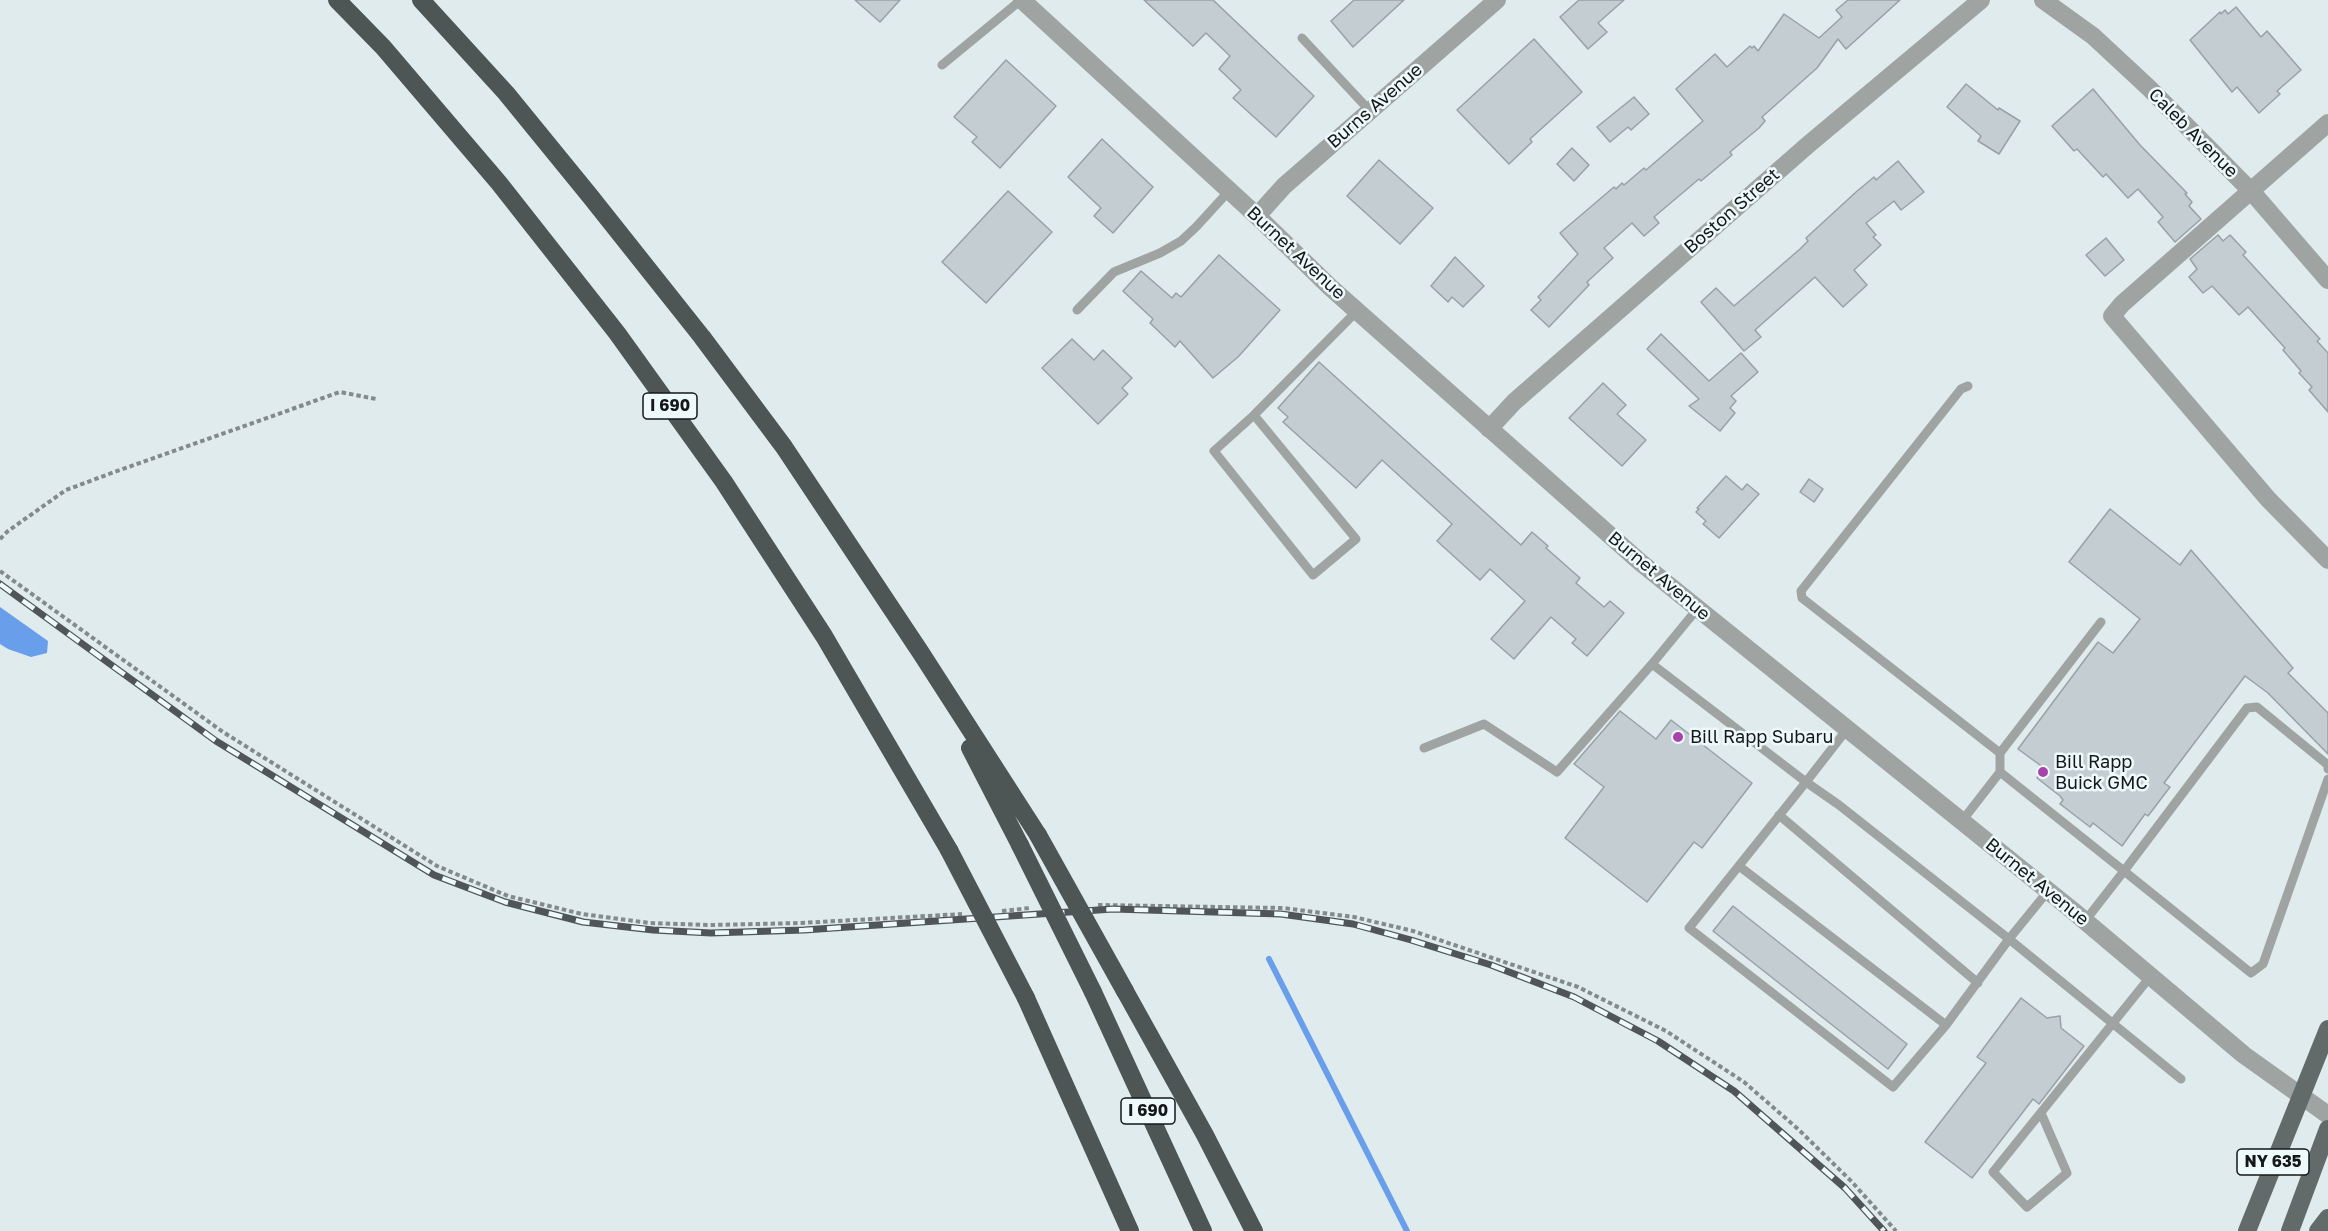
<!DOCTYPE html>
<style>
body{margin:0}
canvas{display:block;background:#e0ebee}
</style>
<canvas width="2328" height="1231"></canvas>
<script>
const ctx = document.querySelector('canvas').getContext('2d');
ctx.lineJoin = 'round';
function paint(path, color) {
  ctx.fillStyle = color;
  ctx.fill(path, 'evenodd');
}
function shape(rows) {
  const path = new Path2D();
  for (const r of rows) {
    path.moveTo(r[0], r[1]);
    for (let i = 2; i < r.length; i += 2) path.lineTo(r[i], r[i + 1]);
  }
  return path;
}
function strokePath(path, color, width, dash) {
  ctx.strokeStyle = color;
  ctx.lineWidth = width;
  ctx.lineCap = dash ? 'butt' : 'round';
  ctx.setLineDash(dash || []);
  ctx.stroke(path);
}
function label(font, color, halo, rows, align = 'center') {
  ctx.font = font + ' "Golos Text",sans-serif';
  ctx.lineWidth = 5;
  ctx.setLineDash([]);
  ctx.textBaseline = 'middle';
  ctx.strokeStyle = halo;
  ctx.fillStyle = color;
  for (const [text, x, y, turn = 0] of rows) {
    ctx.save();
    ctx.translate(x, y);
    ctx.rotate((+turn || 0) * Math.PI / 180);
    ctx.textAlign = isNaN(turn) ? turn : align;
    if (halo) ctx.strokeText(text, 0, 0);
    ctx.fillText(text, 0, 0);
    ctx.restore();
  }
}
const water = shape([
 [0,607,48,641,47,653,31,657,8,649,0,644]
]);
const stream = shape([
 [1269,959,1407,1231]
]);
const building = shape([
 [855,0,900,0,880,22,855,0],
 [1144,0,1213,0,1314,96,1276,137,1233,98,1241,90,1219,69,1230,56,1206,33,1193,46,1144,0],
 [1354,0,1404,0,1353,47,1331,21,1354,0],
 [1579,0,1624,0,1598,23,1607,32,1588,49,1560,17,1579,0],
 [1848,0,1900,0,1846,49,1838,39,1817,68,1762,117,1765,121,1759,128,1730,152,1732,155,1701,181,1699,179,1654,217,1659,223,1644,236,1632,223,1604,248,1613,258,1587,282,1589,285,1549,327,1531,310,1541,300,1538,297,1578,254,1560,233,1614,187,1616,189,1622,183,1624,185,1644,168,1646,170,1703,121,1676,89,1715,54,1727,67,1750,46,1752,48,1754,46,1758,51,1784,14,1819,38,1842,17,1836,10,1848,0],
 [2236,7,2261,37,2267,31,2301,70,2277,91,2280,94,2259,113,2237,87,2232,92,2190,40,2220,12,2221,14,2225,10,2228,14,2236,7],
 [1534,39,1582,92,1530,139,1532,142,1509,164,1457,110,1534,39],
 [1006,60,1056,106,1000,168,972,142,977,137,954,117,1006,60],
 [1966,84,1998,110,1999,108,2020,121,1999,154,1978,141,1981,136,1947,107,1966,84],
 [2093,89,2140,145,2187,193,2185,194,2192,202,2189,206,2201,219,2175,242,2158,222,2163,217,2138,189,2128,198,2106,174,2103,177,2077,149,2074,151,2052,126,2093,89],
 [1634,97,1649,114,1631,130,1628,127,1610,142,1597,127,1634,97],
 [1102,139,1153,187,1113,233,1094,216,1101,208,1068,177,1102,139],
 [1572,148,1589,165,1574,181,1557,164,1572,148],
 [1379,160,1433,208,1400,244,1347,196,1379,160],
 [1898,161,1924,192,1901,210,1894,201,1866,223,1876,235,1873,237,1881,245,1854,270,1867,285,1843,307,1815,277,1755,330,1761,337,1744,351,1701,302,1716,288,1734,306,1800,249,1808,241,1806,238,1856,192,1874,177,1876,180,1898,161],
 [1008,191,1052,232,986,303,942,262,1008,191],
 [2218,235,2223,241,2230,235,2246,252,2243,255,2320,339,2317,341,2328,353,2328,412,2309,390,2312,387,2299,373,2301,371,2283,350,2285,348,2248,307,2239,315,2212,286,2203,293,2189,277,2197,269,2190,259,2218,235],
 [2106,238,2124,260,2105,276,2086,255,2106,238],
 [1219,255,1280,310,1238,357,1213,378,1180,341,1175,347,1150,323,1153,319,1123,291,1141,271,1172,298,1176,293,1181,297,1219,255],
 [1455,257,1484,286,1463,307,1452,297,1448,302,1431,286,1455,257],
 [1661,334,1709,381,1741,353,1758,372,1731,396,1736,401,1730,408,1735,413,1720,431,1689,406,1699,399,1647,349,1661,334],
 [1072,339,1094,360,1103,350,1132,378,1122,388,1128,394,1098,424,1042,368,1072,339],
 [1319,362,1521,545,1532,532,1548,546,1546,548,1580,578,1576,583,1604,607,1610,601,1624,613,1587,656,1572,643,1576,639,1551,617,1514,659,1491,639,1525,601,1490,569,1480,580,1437,541,1452,524,1382,460,1356,488,1283,422,1288,417,1278,408,1319,362],
 [1603,383,1626,405,1617,414,1646,440,1622,466,1569,418,1603,383],
 [1726,476,1742,490,1747,484,1759,494,1719,538,1703,524,1706,521,1696,512,1699,509,1697,508,1726,476],
 [1809,479,1823,489,1814,502,1800,492,1809,479],
 [2110,509,2180,565,2191,550,2293,668,2288,673,2328,713,2328,754,2268,693,2245,676,2164,783,2170,787,2148,816,2145,814,2122,846,2093,823,2090,827,2060,804,2063,800,2060,796,2037,778,2044,768,2018,749,2098,642,2113,653,2140,619,2069,562,2110,509],
 [1620,711,1656,739,1671,720,1752,783,1702,848,1694,842,1647,902,1565,838,1604,787,1574,764,1620,711],
 [1733,906,1907,1044,1888,1069,1713,931,1733,906],
 [2021,998,2047,1018,2060,1016,2061,1028,2084,1046,2039,1104,2033,1099,1972,1178,1925,1142,1986,1063,1977,1057,2021,998]
]);
const path = shape([
 [0,539,8,531,66,490,109,474,340,392,376,399],
 [0,571,223,732,437,866,508,896,582,914,650,923,710,925,801,923,962,914],
 [1098,905,1283,908,1354,917,1413,931,1578,987,1666,1031,1744,1082,1798,1129,1852,1182,1896,1231],
 [1002,911,1030,908]
]);
const service = shape([
 [1302,38,1370,111],
 [942,65,1021,0],
 [1077,310,1114,272,1160,253,1181,241,1196,227,1229,191],
 [1968,386,1961,389,1801,591,1802,598,2000,753,2000,772],
 [1254,415,1356,539,1313,575,1214,451,1254,415,1357,311],
 [1652,664,1806,782,1848,728],
 [1424,748,1484,724,1557,772,1652,664,1698,608],
 [2000,753,2101,622],
 [2328,769,2328,765,2257,707,2247,708,2124,871,2251,973,2263,964,2328,779],
 [1779,815,1978,983],
 [1962,821,2000,772,2124,871,2085,921],
 [1739,866,1946,1025],
 [2048,891,2009,939,1946,1025,1893,1087,1689,928,1806,782,1839,805,2009,939,2181,1079],
 [2041,1113,2067,1173,2027,1207,1993,1172,2150,977]
]);
const minor = shape([
 [2043,0,2093,36,2149,88,2252,192,2328,280],
 [2328,123,2122,304,2112,316,2268,499,2328,560],
 [1257,216,1284,186,1497,0],
 [1489,429,1514,402,1809,144,1981,0]
]);
const tertiary = shape([
 [1022,0,1257,216,1330,287,1640,562,2072,910,2244,1055,2328,1115]
]);
const primary = shape([
 [2247,1231,2328,1029],
 [2290,1231,2328,1129],
 [2318,1231,2328,1218]
]);
const motorway = shape([
 [337,0,383,47,499,183,617,333,724,482,824,636,949,850],
 [421,0,506,93,590,196,702,337,784,447,921,653,1038,835],
 [970,748,1020,845],
 [1125,991,1205,1135,1254,1231],
 [1093,992,1203,1231],
 [1026,998,1130,1231]
]);
const rail = shape([
 [0,584,216,741,434,875,505,902,583,922,653,930,711,933,804,930,1113,909,1281,914,1353,924,1411,940,1491,965,1574,997,1658,1041,1734,1091,1845,1188,1884,1231]
]);
const motorwayBridge = shape([
 [1038,835,1125,991],
 [1020,845,1093,992],
 [949,850,1026,998]
]);
const markers = [
 [1678,737,6,"#a744ab"],
 [2043,772,6,"#a744ab"]
];
const shields = [
 [670,406,54],
 [1148,1111,54],
 [2273,1162,72]
];
const shieldNames = [
 ["I 690",670,406],
 ["I 690",1148,1111],
 ["NY 635",2273,1162]
];
const streetNames = [
 ["Burns Avenue",1375,106,-41],
 ["Caleb Avenue",2193,133,45],
 ["Boston Street",1732,211,-41],
 ["Burnet Avenue",1296,253,43],
 ["Burnet Avenue",1659,576,40],
 ["Burnet Avenue",2037,882,39]
];
const poiNames = [
 ["Bill Rapp Subaru",1690,737],
 ["Bill Rapp",2055,762],
 ["Buick GMC",2055,783]
];
paint(water, '#699eea');
strokePath(stream, '#699eea', 6);
paint(building, '#c4cdd2');
strokePath(building, '#99a1a6', 1.5);
strokePath(path, '#838a8c', 4, [4.5, 3]);
strokePath(service, '#9fa4a3', 9);
strokePath(minor, '#9fa4a3', 18);
strokePath(tertiary, '#9fa4a3', 18);
strokePath(primary, '#626b6a', 18);
strokePath(motorway, '#4d5655', 18);
strokePath(rail, '#505657', 7);
strokePath(rail, '#eef9fb', 4.5, [14]);
strokePath(motorwayBridge, '#4d5655', 18);
for (const [x, y, r, color] of markers) {
  const dot = new Path2D();
  dot.arc(x, y, r, 0, 2 * Math.PI);
  ctx.fillStyle = color;
  ctx.fill(dot);
  strokePath(dot, '#eef9fb', 2);
}
for (const [x, y, w] of shields) {
  const box = new Path2D();
  box.roundRect(x - w / 2, y - 13, w, 26, 4.5);
  ctx.fillStyle = '#eef9fb';
  ctx.fill(box);
  strokePath(box, '#141819', 1.5);
}
label('bold 16px', '#141819', null, shieldNames);
label('18px', '#141819', '#eef9fb', streetNames);
label('18px', '#141819', '#eef9fb', poiNames, 'left');
</script>
